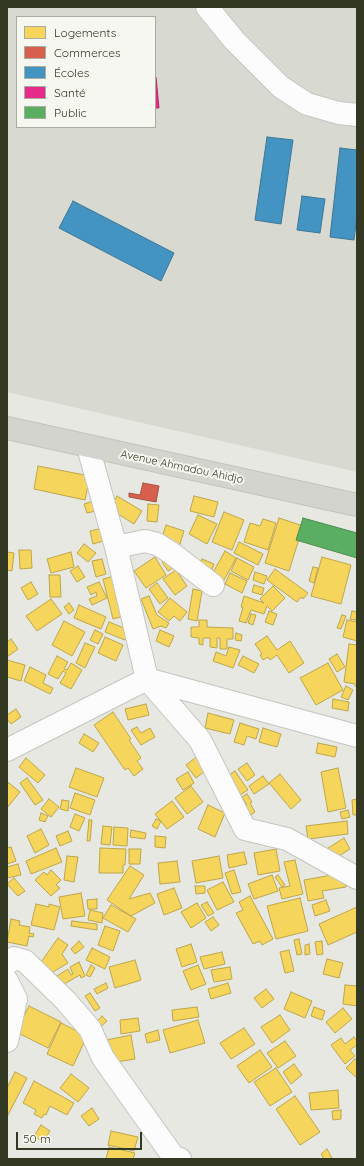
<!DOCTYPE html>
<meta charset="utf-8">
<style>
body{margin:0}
#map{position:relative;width:364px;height:1166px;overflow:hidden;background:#e7e8e2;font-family:Quicksand,sans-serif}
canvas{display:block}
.frame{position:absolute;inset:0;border:8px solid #333823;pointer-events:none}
.legend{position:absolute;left:16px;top:16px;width:140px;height:112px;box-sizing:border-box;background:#f7f7f1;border:1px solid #a9ab9f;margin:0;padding:5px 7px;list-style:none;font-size:12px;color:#333823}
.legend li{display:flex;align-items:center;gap:8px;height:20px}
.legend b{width:20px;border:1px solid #a9ab9f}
.scale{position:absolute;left:16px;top:1132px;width:126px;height:18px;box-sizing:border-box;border:2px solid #333823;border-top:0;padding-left:5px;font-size:12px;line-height:14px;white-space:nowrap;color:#333823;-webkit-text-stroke:3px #f7f7f1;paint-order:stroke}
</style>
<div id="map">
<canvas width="364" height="1166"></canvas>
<div class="frame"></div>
<ul class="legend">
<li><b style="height:11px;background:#f6d55c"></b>Logements</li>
<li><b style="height:11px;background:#d6604d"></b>Commerces</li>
<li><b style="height:11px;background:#4393c3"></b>Écoles</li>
<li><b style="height:11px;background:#e7298a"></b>Santé</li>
<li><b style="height:11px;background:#5aae61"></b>Public</li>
</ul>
<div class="scale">50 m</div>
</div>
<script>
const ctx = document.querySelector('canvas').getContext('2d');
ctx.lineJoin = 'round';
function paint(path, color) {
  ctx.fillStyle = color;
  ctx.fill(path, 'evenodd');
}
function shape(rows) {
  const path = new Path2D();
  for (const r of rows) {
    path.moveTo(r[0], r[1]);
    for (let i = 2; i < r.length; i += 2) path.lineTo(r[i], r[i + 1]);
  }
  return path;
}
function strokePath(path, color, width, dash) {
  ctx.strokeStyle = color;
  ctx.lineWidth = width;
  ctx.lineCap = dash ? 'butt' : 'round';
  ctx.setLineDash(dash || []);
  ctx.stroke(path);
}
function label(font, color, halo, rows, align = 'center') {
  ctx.font = font + ' Quicksand,sans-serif';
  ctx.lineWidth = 4;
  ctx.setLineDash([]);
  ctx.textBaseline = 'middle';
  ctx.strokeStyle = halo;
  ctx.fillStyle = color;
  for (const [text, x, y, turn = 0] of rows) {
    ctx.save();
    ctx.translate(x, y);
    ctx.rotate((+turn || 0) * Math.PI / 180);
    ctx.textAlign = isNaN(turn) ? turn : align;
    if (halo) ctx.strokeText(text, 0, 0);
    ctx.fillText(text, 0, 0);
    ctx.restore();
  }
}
const built = shape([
 [7,7,357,7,357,472,7,392],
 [17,17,155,17,155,127,17,127]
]);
const homes = shape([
 [38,466,90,476,85,500,34,489,38,466],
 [117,496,142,511,134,524,110,509,117,496],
 [194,496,218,502,214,517,190,511,194,496],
 [97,500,100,510,87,513,84,504,97,500],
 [148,504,159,505,157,522,147,521,148,504],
 [224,512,244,520,232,550,212,542,224,512],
 [198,515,217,524,207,544,189,534,198,515],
 [279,518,303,526,289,571,265,563,279,518],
 [263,519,276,523,268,550,244,542,250,523,260,526,263,519],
 [166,525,184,531,178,550,160,544,166,525],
 [103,528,107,540,93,544,90,531,103,528],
 [239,542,263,554,258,565,234,553,239,542],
 [84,544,96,553,88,562,77,553,84,544],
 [19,550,31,550,32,568,20,569,19,550],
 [225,551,236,558,223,582,211,576,225,551],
 [7,552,14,553,12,571,7,570,7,552],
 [71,552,74,567,51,573,47,559,71,552],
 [155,557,166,575,146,588,134,571,155,557],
 [169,557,175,567,168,571,162,562,169,557],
 [322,557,351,565,341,604,311,596,322,557],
 [237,558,254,567,248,580,231,571,237,558],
 [102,559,106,574,96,577,92,561,102,559],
 [202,559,214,564,211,572,199,568,202,559],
 [78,566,85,577,77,582,70,571,78,566],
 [313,567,318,568,314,583,309,581,313,567],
 [275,569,308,593,303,599,301,597,297,602,267,580,275,569],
 [176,570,187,586,175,595,163,579,176,570],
 [255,572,267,576,264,584,253,580,255,572],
 [230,573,247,581,242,593,225,584,230,573],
 [49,575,60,575,61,597,50,597,49,575],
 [118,575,128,615,113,619,103,579,118,575],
 [31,582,38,594,28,600,21,588,31,582],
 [99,582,107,598,92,605,89,599,97,596,96,592,91,595,87,587,99,582],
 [157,583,168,598,160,604,149,589,157,583],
 [254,585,264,588,262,595,252,592,254,585],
 [273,586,285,598,272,611,267,606,264,614,251,610,246,623,239,621,243,607,241,607,244,596,264,603,260,599,273,586],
 [193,589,202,591,197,621,188,619,193,589],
 [149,596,157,615,169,623,166,628,161,626,153,629,141,599,149,596],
 [170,598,187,612,180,621,174,616,169,621,158,612,170,598],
 [51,599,62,614,37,631,26,616,51,599],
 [69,603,74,610,69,614,64,607,69,603],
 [79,605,106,617,101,629,74,618,79,605],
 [269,611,277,614,273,625,265,622,269,611],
 [352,611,357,612,356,620,350,619,352,611],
 [251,614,256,615,253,625,248,623,251,614],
 [342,615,346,616,341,629,337,628,342,615],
 [199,620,207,620,207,627,233,628,233,639,227,639,227,649,220,649,220,638,217,638,217,648,210,647,210,638,203,638,203,645,199,644,199,638,191,637,191,627,199,627,199,620],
 [347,620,357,622,357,641,343,637,347,620],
 [64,621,85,632,72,656,52,645,64,621],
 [109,622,129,630,125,640,105,632,109,622],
 [95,630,103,634,98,644,90,640,95,630],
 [160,630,174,636,169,647,156,641,160,630],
 [236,633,242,635,241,641,235,640,236,633],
 [267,636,277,650,290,641,304,663,289,673,277,655,270,660,268,657,263,660,260,655,262,654,255,644,267,636],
 [105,637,123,645,116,661,98,653,105,637],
 [11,639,18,649,7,657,7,642,11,639],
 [85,643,95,647,85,668,76,663,85,643],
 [349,644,357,645,357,686,355,686,355,684,344,682,349,644],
 [229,647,240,650,233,668,213,661,216,652,226,656,229,647],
 [337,654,345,667,337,672,329,659,337,654],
 [57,656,68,662,64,669,67,670,71,663,82,670,71,689,60,683,66,673,63,671,58,679,48,674,57,656],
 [243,656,259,664,254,673,238,665,243,656],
 [7,660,25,665,21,681,7,677,7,660],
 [328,663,343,690,316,705,300,678,328,663],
 [30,667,46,675,43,683,53,688,50,694,24,681,30,667],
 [346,686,353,690,348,700,341,697,346,686],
 [333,699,349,702,348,711,332,708,333,699],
 [146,704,149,715,128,720,125,709,146,704],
 [16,709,21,717,11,724,7,719,7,715,16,709],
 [113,712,131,739,129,740,141,758,137,761,143,769,134,776,128,768,125,770,94,725,113,712],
 [208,713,234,720,230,734,205,728,208,713],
 [240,723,259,729,256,739,247,736,244,745,234,742,240,723],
 [137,727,141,733,150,728,155,737,141,745,131,730,137,727],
 [263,728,281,734,277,747,259,742,263,728],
 [84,734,99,743,93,752,79,743,84,734],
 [318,743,337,747,335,757,316,753,318,743],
 [199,755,209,768,196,778,186,765,199,755],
 [26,758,45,775,38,783,19,767,26,758],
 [247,763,255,775,247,781,238,769,247,763],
 [76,768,104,778,97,797,69,787,76,768],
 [338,768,346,808,328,812,321,772,338,768],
 [235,771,248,790,235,798,223,779,235,771],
 [188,772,194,783,183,790,176,779,188,772],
 [280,774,301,800,291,809,269,783,280,774],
 [263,776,269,784,254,794,249,786,263,776],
 [27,778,43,800,35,805,20,783,27,778],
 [9,783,20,792,7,808,7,785,9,783],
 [191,786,203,802,187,814,175,798,191,786],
 [75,793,95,800,90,815,70,808,75,793],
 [247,794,252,802,250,803,255,812,249,816,243,807,247,805,242,797,247,794],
 [49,799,59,807,51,817,41,809,49,799],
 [357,799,357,815,353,815,352,800,357,799],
 [62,800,69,801,68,811,60,809,62,800],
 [172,801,184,817,167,829,155,814,172,801],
 [208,805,225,813,215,837,198,829,208,805],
 [348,810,350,817,342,819,340,812,348,810],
 [41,813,48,816,45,822,39,820,41,813],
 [75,814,85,818,79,831,70,827,75,814],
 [156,819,161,821,157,829,152,826,156,819],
 [89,820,92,820,90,841,87,841,89,820],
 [347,821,348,834,308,839,306,826,347,821],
 [103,826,112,827,110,845,101,844,103,826],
 [114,827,128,828,127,846,113,845,114,827],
 [41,829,49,845,35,853,27,836,41,829],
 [131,830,146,833,145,839,130,837,131,830],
 [68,831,72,841,60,846,56,836,68,831],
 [155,836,166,837,165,848,155,847,155,836],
 [344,838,350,849,331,861,325,850,344,838],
 [11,847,16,861,7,864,7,848,11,847],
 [56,848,62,862,31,874,26,861,56,848],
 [100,848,126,849,125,865,123,865,123,873,99,873,100,848],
 [129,849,141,849,140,864,129,864,129,849],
 [276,849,280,871,258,875,254,853,276,849],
 [244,852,247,864,229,868,227,855,244,852],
 [67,856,78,857,74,882,64,880,67,856],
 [219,856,223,878,196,883,192,861,219,856],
 [295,860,303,894,282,899,279,888,290,886,284,862,295,860],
 [177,861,180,882,160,884,158,863,177,861],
 [18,864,21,875,7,878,7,867,18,864],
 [130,866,144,875,129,899,150,893,155,903,131,916,107,900,130,866],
 [51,870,61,880,56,885,60,888,51,896,35,880,44,872,47,875,51,870],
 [234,870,241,892,232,894,225,873,234,870],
 [343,873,346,887,322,891,324,898,308,901,304,880,343,873],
 [272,875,278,891,254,899,248,884,272,875],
 [278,875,285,885,282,887,275,877,278,875],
 [14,878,25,891,18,896,7,884,14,878],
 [223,882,234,902,217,910,207,890,223,882],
 [195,886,205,886,205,893,196,894,195,886],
 [174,888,182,908,164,915,157,894,174,888],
 [81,893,85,916,63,919,59,897,81,893],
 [250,896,273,939,262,945,260,941,253,944,236,913,243,910,239,902,250,896],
 [300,898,308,931,276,939,267,906,300,898],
 [97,899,97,909,88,909,87,900,97,899],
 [326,900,330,911,315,916,312,905,326,900],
 [207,902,214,913,208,916,201,905,207,902],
 [197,903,206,918,191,928,181,912,197,903],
 [36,904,49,907,49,904,60,907,54,930,31,925,36,904],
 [111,905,136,919,128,932,103,918,111,905],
 [357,907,357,932,328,945,319,924,357,907],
 [90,910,103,913,102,923,88,920,90,910],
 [213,917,219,925,211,931,205,922,213,917],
 [11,919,20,921,19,925,30,927,29,933,34,934,33,937,29,936,27,946,7,942,11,919],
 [72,921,97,924,97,930,71,926,72,921],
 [105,926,120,931,113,951,98,945,105,926],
 [58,938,68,945,62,954,68,963,48,975,37,968,58,938],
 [299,939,302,954,297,955,294,940,299,939],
 [79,941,84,947,75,954,71,949,79,941],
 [322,941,323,954,317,955,315,942,322,941],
 [191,944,197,962,182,967,176,949,191,944],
 [309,944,310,954,305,955,305,945,309,944],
 [92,948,110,957,105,969,86,960,92,948],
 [289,950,294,971,285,973,280,952,289,950],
 [222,952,225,964,204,969,200,957,222,952],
 [327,959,343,963,339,978,323,974,327,959],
 [135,960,141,980,115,988,109,967,135,960],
 [79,962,85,976,81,978,80,975,57,988,52,979,68,969,71,975,73,974,70,967,79,962],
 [91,965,95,968,90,977,86,975,91,965],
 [198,965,206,984,191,990,183,971,198,965],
 [230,967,232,979,214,982,211,970,230,967],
 [106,983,108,988,97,994,94,989,106,983],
 [228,983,231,993,211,999,208,989,228,983],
 [345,985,357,986,357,1006,343,1004,345,985],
 [266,989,274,999,262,1008,254,998,266,989],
 [291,992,312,1001,305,1018,284,1009,291,992],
 [90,993,100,1008,95,1011,85,996,90,993],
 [29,1006,61,1022,48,1048,16,1032,29,1006],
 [197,1007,199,1017,173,1021,172,1010,197,1007],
 [314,1007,325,1011,322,1020,311,1016,314,1007],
 [343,1008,352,1019,335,1033,326,1022,343,1008],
 [280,1015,290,1030,272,1043,261,1027,280,1015],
 [102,1016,107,1021,97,1030,93,1026,102,1016],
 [138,1018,140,1031,121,1034,120,1020,138,1018],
 [198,1020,205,1043,170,1053,163,1030,198,1020],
 [61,1023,87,1036,73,1066,47,1054,61,1023],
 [244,1028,255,1044,231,1059,220,1043,244,1028],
 [158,1030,160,1040,147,1043,145,1034,158,1030],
 [131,1035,135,1059,110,1063,106,1040,131,1035],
 [354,1037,357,1041,357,1045,350,1050,355,1056,345,1064,331,1045,341,1038,345,1044,354,1037],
 [285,1041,296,1056,278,1068,267,1053,285,1041],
 [260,1050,272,1067,249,1083,237,1066,260,1050],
 [355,1059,357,1061,357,1078,346,1068,355,1059],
 [294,1064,302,1075,291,1084,283,1072,294,1064],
 [276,1068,292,1092,270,1106,254,1082,276,1068],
 [15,1072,27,1078,7,1117,7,1088,15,1072],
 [71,1074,89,1088,78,1102,60,1088,71,1074],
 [34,1081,74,1103,67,1115,50,1106,46,1115,44,1114,42,1118,34,1114,36,1110,23,1103,34,1081],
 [338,1090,339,1108,311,1110,309,1093,338,1090],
 [295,1096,320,1132,300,1145,276,1109,295,1096],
 [92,1108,99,1119,89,1126,81,1116,92,1108],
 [341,1110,341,1119,333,1120,332,1111,341,1110],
 [41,1125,50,1131,43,1142,34,1136,41,1125],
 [111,1131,138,1137,134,1151,108,1145,111,1131],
 [109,1147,135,1153,133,1159,106,1159,109,1147],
 [327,1149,332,1158,330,1159,324,1159,321,1154,327,1149]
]);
const shops = shape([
 [143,483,159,486,156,502,129,497,129,493,140,495,143,483]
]);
const schools = shape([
 [267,137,293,140,281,224,255,220,267,137],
 [340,148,357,150,357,216,354,240,330,237,340,148],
 [302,196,325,199,320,233,297,230,302,196],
 [73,201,174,253,161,281,59,228,73,201]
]);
const health = shape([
 [155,77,156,77,159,108,155,108,155,77]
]);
const public = shape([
 [303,518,357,533,357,558,296,540,303,518]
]);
const minor = shape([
 [207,7,234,40,281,87,307,104,339,113,357,115],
 [88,447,116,547,147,679,200,740,245,829,287,839,357,878],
 [116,547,145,541,157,544,170,552,213,585],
 [7,750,147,679,357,736],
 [7,964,14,958,25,961,66,1001,90,1029,103,1058,165,1145,173,1156,180,1159],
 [7,981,16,999,7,1041]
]);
const major = shape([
 [7,428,357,505]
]);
const streetNames = [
 ["Avenue Ahmadou Ahidjo",182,467,12]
];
paint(built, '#d8d9d1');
paint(homes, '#f6d55c');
strokePath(homes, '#bca64b', 1);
paint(shops, '#d6604d');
strokePath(shops, '#a55440', 1);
paint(schools, '#4393c3');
strokePath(schools, '#3e7893', 1);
paint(health, '#e7298a');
strokePath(health, '#b12e6b', 1);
paint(public, '#5aae61');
strokePath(public, '#4e8b4e', 1);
strokePath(minor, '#c4c5c0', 24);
strokePath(major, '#c2c4bc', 24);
strokePath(minor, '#fbfcfb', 22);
strokePath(major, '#d3d4ce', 22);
label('11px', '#333823', '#f7f7f1', streetNames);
</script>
